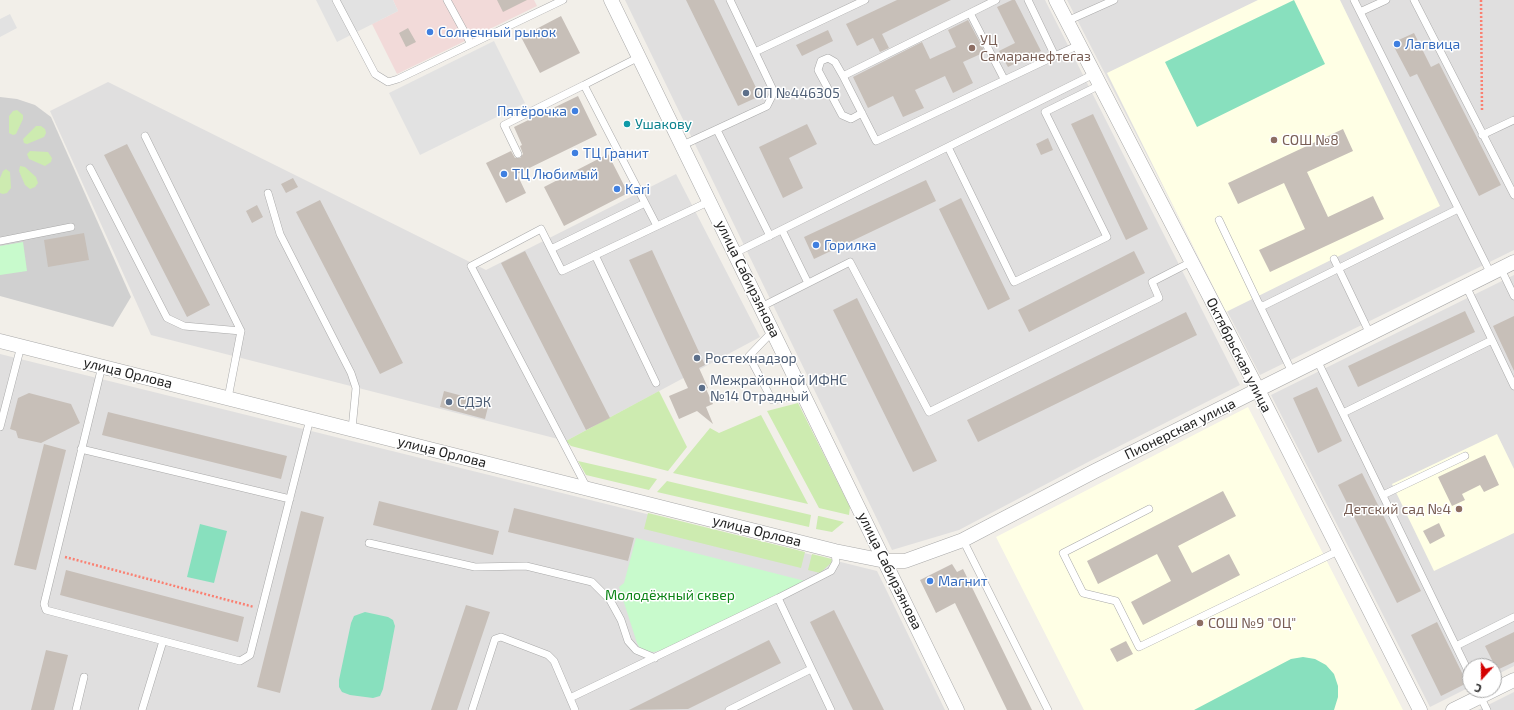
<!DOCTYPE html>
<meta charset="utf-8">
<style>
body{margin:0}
#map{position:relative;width:1514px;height:710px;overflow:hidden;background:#f2efe9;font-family:"Exo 2",sans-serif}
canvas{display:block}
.north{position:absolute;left:1462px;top:658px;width:40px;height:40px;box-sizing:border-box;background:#fff;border:1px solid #a7a7a7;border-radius:50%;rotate:201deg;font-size:11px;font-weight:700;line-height:16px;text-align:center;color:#222}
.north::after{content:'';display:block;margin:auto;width:14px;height:18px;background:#d40000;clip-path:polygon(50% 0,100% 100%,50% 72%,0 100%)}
</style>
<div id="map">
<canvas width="1514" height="710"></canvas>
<div class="north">С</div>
</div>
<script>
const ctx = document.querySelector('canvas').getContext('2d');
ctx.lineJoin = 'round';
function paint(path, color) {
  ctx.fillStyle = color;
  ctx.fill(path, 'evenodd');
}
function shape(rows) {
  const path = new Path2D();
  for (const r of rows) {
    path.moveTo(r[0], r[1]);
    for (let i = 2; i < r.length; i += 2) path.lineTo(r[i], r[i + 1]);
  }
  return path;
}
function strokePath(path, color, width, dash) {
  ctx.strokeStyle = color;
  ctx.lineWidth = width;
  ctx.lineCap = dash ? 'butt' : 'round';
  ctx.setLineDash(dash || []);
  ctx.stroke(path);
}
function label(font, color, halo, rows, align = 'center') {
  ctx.font = font + ' "Exo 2",sans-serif';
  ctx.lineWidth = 3;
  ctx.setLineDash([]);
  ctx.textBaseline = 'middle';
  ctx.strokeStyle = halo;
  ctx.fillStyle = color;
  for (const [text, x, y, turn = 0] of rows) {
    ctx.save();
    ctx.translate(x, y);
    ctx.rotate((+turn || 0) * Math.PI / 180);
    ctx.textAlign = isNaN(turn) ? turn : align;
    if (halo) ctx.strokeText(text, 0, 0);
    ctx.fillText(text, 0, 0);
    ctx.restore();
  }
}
const residential = shape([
 [625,0,1045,0,1240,385,1090,461,959,530,892,550],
 [1067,0,1514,0,1514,250,1260,375],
 [108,82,486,270,676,174,760,337,566,441,151,335,50,111],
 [1514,275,1514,666,1494,676,1494,666,1470,666,1470,687,1430,707,1271,395],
 [0,354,877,571,945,710,0,710],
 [1514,692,1514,710,1478,710]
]);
const commercial = shape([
 [393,0,534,0,537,6,397,74,372,24,398,11]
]);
const education = shape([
 [1258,0,1340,0,1440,206,1226,312,1107,73],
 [1248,407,1403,710,1084,710,996,537],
 [1497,434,1514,469,1514,533,1434,571,1392,484]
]);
const religious = shape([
 [0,97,17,99,35,105,51,117,131,297,113,327,0,296]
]);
const grass = shape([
 [17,110,23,115,23,119,16,134,13,135,9,133,9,116,13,111],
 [36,126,41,126,45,129,46,133,44,137,27,144,24,143,23,139],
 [30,151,48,152,52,158,51,162,45,166,29,159,27,154],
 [20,166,25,167,36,177,38,183,35,187,30,189,25,185,19,171],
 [6,169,10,172,11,188,7,193,3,194,0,193,0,178,3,171],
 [659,391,687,447,668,471,571,446,566,441],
 [798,403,850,507,849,515,819,508,767,411],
 [761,415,808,504,673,473,710,428,719,433],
 [578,461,657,479,649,490,586,475],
 [667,481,811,515,809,527,657,492],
 [648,513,805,552,801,568,644,529],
 [818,516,819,516,844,522,832,532,816,529],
 [812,554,832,559,831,563,820,573,808,570]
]);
const park = shape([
 [23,242,27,271,0,275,0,246],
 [636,538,805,581,665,649,654,652,646,651,640,648,637,643,619,587,624,583]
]);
const pitch = shape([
 [1294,0,1325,64,1197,127,1165,62],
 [200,524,227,531,214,583,187,577],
 [365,612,388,617,393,620,395,626,383,689,380,696,373,698,350,695,342,692,339,687,339,680,351,623,354,616],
 [1303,657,1315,659,1326,665,1334,674,1338,686,1338,697,1334,710,1194,710,1291,659]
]);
const parking = shape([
 [316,0,393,0,398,11,337,42],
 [10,14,17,28,0,37,0,19],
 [494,41,525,103,420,155,389,93]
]);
const building = shape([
 [497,0,527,0,503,12],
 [686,0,714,0,760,96,738,106],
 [897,0,951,0,882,34,889,48,880,52,873,38,857,46,846,24],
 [1012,0,1015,0,1041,51,1008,67,999,51,1015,43,997,7],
 [561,16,580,53,540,73,521,37],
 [968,20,985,52,963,62,973,83,953,93,945,76,915,90,924,108,903,117,893,96,868,108,853,77,922,42,930,59,956,47,948,30],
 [408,28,416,42,406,47,399,33],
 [828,30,833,41,802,56,796,45],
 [1414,33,1431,67,1439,63,1501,185,1479,196,1417,74,1410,77,1392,43],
 [578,96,597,135,517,174,526,193,506,203,486,163,511,151,515,158,520,158,523,154,520,146,522,145,514,127],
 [1093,114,1148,229,1126,240,1071,124],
 [807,124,817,144,789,158,803,188,783,198,759,147],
 [1343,129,1353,151,1307,172,1328,217,1373,196,1384,219,1270,272,1259,250,1305,229,1284,183,1238,204,1228,183],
 [1048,138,1053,150,1041,155,1036,144],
 [127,144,210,305,187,317,104,155],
 [608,154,628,193,564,226,544,187],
 [293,178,298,187,286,193,281,184],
 [926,180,936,201,814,259,804,237],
 [961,198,1010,299,988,310,939,209],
 [320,200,403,363,380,374,296,212],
 [257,205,263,217,252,223,246,211],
 [84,233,89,260,48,267,44,240],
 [652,250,705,365,699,368,708,388,706,389,713,404,706,407,713,424,697,411,679,419,669,396,688,388,629,260],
 [525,251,610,418,586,430,501,263],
 [1134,251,1145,273,1029,332,1018,310],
 [857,298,937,461,913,472,833,310],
 [1465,311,1475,332,1358,387,1348,366],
 [1186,312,1197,335,978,442,967,420],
 [1514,316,1514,371,1493,326],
 [1317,387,1342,441,1318,453,1293,398],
 [444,391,489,403,485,419,440,407],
 [29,393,71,404,80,423,41,443,18,438,16,431,10,429,18,398],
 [108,412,287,456,281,479,102,435],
 [44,444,66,450,36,570,14,565],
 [1485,455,1499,485,1484,492,1480,485,1462,494,1465,500,1452,506,1438,477],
 [1362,473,1421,591,1397,603,1338,485],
 [1223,491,1236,516,1178,546,1192,573,1229,554,1240,575,1143,625,1131,602,1171,581,1157,554,1098,584,1087,561],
 [379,501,499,531,493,555,373,525],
 [514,508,634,538,628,561,508,532],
 [301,511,324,517,280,693,257,687],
 [1439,523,1445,536,1430,544,1423,531],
 [952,564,957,572,963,569,1032,710,1007,710,955,603,936,613,920,580],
 [66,570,244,617,238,642,60,595],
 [466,605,490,612,457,710,431,710],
 [834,610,884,710,853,710,810,622],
 [1437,622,1467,683,1441,696,1411,635],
 [1514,632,1514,662,1497,670,1485,646],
 [769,640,781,663,688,709,629,710],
 [1126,641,1133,654,1117,662,1110,649],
 [46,650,68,655,54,710,31,710]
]);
const path = shape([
 [1481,0,1482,110],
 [65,557,254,607]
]);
const lane = shape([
 [336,0,375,74,388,82,398,79,563,0],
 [447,0,471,44],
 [1354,0,1491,274],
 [1414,0,1514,195],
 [1360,12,1386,0],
 [970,13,996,0],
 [1067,21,1114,0],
 [755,52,865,0],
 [1055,56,1079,45],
 [639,57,584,85,657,226],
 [843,76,835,62,828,58,821,61,818,70,842,115,851,119,862,113],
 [1004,79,970,13,843,76,876,141,1055,56,1028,0],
 [717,130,770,236],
 [1482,135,1514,120],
 [145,136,241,331],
 [683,145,767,106,774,92,730,0],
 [948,147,1014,282,1107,237,1045,112,1100,85],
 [518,154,504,125,584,85],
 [90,168,167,318,184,326,241,331,228,398],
 [268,193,280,234,351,373,356,388,352,429],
 [1219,220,1259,304,1263,306,1458,209],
 [782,230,808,283],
 [0,241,71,227],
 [551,249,645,203],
 [735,253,1094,74],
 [595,255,656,383],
 [1334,259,1370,334],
 [1501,269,1514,296],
 [1259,304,1292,372],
 [761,307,850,262,929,412,1159,298,1152,282,1191,262],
 [773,331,749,356,772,400,804,395],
 [1492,340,1514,386],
 [1317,360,1470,675],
 [102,366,44,604,46,610,240,661,250,655,310,419],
 [1343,413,1492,340,1466,286],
 [0,427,21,346],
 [81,449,290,499],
 [587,488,471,266,541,229,562,271,710,201],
 [1383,495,1465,456],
 [1149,509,1063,553,1083,593,1116,601,1139,647,1338,551],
 [963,540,1048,710],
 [369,543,475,567,526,566,592,582,610,600,621,620,628,641,636,650,655,658],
 [778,598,831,710],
 [1456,646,1514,617],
 [1477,690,1487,710],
 [570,698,778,598,831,571,836,562,835,551],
 [76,710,84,677],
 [142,710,163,641],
 [472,710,495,639,501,637,548,655,554,661,575,710],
 [729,710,811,669]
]);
const street = shape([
 [611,0,957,710],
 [1056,0,1258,390,1420,710],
 [0,341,835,551,885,561,905,561,963,540,1095,471,1514,262],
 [1453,710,1514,680]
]);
const markers = [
 [430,32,4,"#3f7fe0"],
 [1397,44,4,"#3f7fe0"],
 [972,48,4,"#8d6e63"],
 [746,93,4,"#5c6f8a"],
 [575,111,4,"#3f7fe0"],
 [627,124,4,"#0f9aa8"],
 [1274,140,4,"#8d6e63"],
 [575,153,4,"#3f7fe0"],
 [504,174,4,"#3f7fe0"],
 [617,189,4,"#3f7fe0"],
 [816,245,4,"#3f7fe0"],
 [697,358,4,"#5c6f8a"],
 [702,388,4,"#5c6f8a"],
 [449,402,4,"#5c6f8a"],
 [1459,509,4,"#8d6e63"],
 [930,581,4,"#3f7fe0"],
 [1200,623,4,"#8d6e63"]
];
const shopNames = [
 ["Солнечный рынок",438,32],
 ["Лагвица",1405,44],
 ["Пятёрочка",567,111,"right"],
 ["ТЦ Гранит",583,153],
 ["ТЦ Любимый",512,174],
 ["Kari",625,189],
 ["Горилка",824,245],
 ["Магнит",938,581]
];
const educationNames = [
 ["УЦ",980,40],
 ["Самаранефтегаз",980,56],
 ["СОШ №8",1282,140],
 ["Детский сад №4",1451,509,"right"],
 ["СОШ №9 \"ОЦ\"",1208,623]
];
const serviceNames = [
 ["ОП №446305",754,93],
 ["Ростехнадзор",705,358],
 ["Межрайонной ИФНС",710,380],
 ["№14 Отрадный",710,396],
 ["СДЭК",457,402]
];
const cultureNames = [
 ["Ушакову",635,124]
];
const streetNames = [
 ["улица Сабирзянова",748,279,64],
 ["Октябрьская улица",1239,355,63],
 ["улица Орлова",128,373,14],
 ["Пионерская улица",1180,429,-26],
 ["улица Орлова",442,452,14],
 ["улица Орлова",757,531,14],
 ["улица Сабирзянова",890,571,64]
];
const parkNames = [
 ["Молодёжный сквер",670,595]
];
paint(residential, '#e0dfdf');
paint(commercial, '#f2dad9');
paint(education, '#ffffe5');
paint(religious, '#d0d0d0');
paint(grass, '#cdebb0');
paint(park, '#c8facc');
paint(pitch, '#88e0be');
paint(parking, '#e2e2e2');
paint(building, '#c7bfb8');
strokePath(lane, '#a9a9a9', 8);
strokePath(street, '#a9a9a9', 15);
strokePath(path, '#fa8072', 2.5, [2, 2]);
strokePath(lane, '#fff', 7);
strokePath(street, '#fff', 14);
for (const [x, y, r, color] of markers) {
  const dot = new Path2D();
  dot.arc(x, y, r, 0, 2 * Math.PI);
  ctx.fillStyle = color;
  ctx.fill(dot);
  strokePath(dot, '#fff', 1.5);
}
label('14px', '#366cbe', '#fff', shopNames, 'left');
label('14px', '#785e54', '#fff', educationNames, 'left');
label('14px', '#4e5e75', '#fff', serviceNames, 'left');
label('14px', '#0d838f', '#fff', cultureNames, 'left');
label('14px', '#222', '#fff', streetNames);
label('14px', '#0c8416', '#fff', parkNames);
</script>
